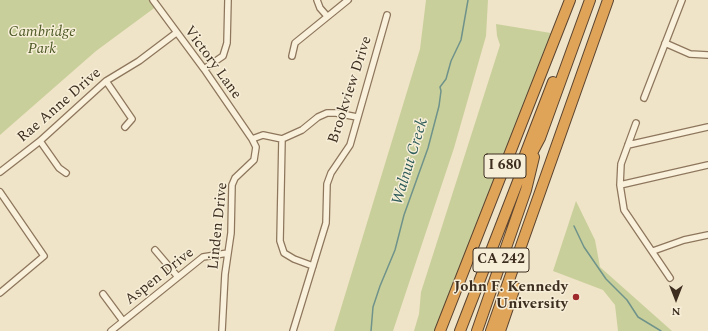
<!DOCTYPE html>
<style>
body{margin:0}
#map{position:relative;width:708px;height:331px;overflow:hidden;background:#f0e4c8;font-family:Spectral,serif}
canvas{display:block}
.north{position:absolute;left:656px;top:279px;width:40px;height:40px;-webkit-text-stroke:3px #f7eed8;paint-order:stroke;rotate:180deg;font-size:11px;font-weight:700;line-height:16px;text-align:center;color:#3d2e20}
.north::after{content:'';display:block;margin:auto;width:14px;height:18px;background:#3d2e20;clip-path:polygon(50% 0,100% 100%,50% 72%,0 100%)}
</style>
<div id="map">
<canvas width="708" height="331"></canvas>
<div class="north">N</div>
</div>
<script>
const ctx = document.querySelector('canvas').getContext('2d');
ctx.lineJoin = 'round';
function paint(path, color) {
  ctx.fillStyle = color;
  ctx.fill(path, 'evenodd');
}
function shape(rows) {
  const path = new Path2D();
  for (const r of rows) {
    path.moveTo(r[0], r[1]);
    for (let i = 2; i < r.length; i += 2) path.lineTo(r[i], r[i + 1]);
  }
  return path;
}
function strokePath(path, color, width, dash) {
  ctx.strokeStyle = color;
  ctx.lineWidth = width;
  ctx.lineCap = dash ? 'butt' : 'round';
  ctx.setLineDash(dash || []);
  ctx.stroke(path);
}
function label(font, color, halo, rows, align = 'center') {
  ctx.font = font + ' Spectral,serif';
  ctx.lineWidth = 3;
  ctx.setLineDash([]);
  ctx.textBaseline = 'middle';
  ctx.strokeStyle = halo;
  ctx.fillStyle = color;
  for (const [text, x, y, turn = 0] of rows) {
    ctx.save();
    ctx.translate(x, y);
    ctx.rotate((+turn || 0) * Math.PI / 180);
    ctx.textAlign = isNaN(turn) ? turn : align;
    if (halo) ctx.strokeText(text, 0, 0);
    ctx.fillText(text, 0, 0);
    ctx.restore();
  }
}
const green = shape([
 [0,0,153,0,157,6,96,51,0,135],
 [426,0,488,0,486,36,454,148,393,331,334,331,420,49],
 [496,24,557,34,440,331,414,331,419,314,421,292,500,45,497,36],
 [576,201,595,240,600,267,672,331,618,331,615,305,603,290,553,271]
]);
const stream = shape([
 [574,226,584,247,606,279,627,300,638,317,661,331],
 [371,331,373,307,380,286,395,250,404,215,428,148,439,106,441,91,440,87,446,79,451,61,461,40,468,0]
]);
const street = shape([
 [153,0,204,69,252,139,256,147,254,160,235,178,232,185,231,233,225,274,222,331],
 [317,0,320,8,327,16],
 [665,43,690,54,708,55],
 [292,56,295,43,348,0],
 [204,69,223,56,227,43,228,0],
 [106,81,132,119,125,127],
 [644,98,682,0],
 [636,123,621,164,620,185,624,210,670,278],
 [252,139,263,135,282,139],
 [40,141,59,168,66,173],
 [628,145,708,127],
 [0,172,40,141,106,81,139,61,176,33],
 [620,185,708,165],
 [0,192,44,256,0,293],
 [155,250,178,277],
 [653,251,684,240,708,235],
 [313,266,294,259,284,253,280,241,282,139,302,130,318,117,327,113,336,113,357,117],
 [103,294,123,321],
 [111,331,203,257,228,253],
 [293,331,326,223,327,184,331,173,350,145,387,15]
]);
const highway = shape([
 [523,160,553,82],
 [440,331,570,0],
 [460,331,520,176,540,138,590,0],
 [477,331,526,190,534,157],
 [491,331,608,0],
 [500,331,515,287]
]);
const markers = [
 [576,297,4,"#9e2a2b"]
];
const shields = [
 [505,166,42],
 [501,260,56]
];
const shieldNames = [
 ["I 680",505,166],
 ["CA 242",501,260]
];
const parkNames = [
 ["Cambridge",42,33],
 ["Park",42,50]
];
const streetNames = [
 ["Victory Lane",212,63,54],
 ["Brookview Drive",351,90,-72],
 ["Rae Anne Drive",60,106,-41],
 ["Linden Drive",219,226,-84],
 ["Aspen Drive",160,277,-38]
];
const poiNames = [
 ["John F. Kennedy",568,288],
 ["University",568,305]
];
const waterNames = [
 ["Walnut Creek",411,162,-73]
];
paint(green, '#c9cf9b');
strokePath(stream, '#6f938a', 1.5);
strokePath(street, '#8d765c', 8);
strokePath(highway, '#5b4430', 12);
strokePath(street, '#faf1dc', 5.5);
strokePath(highway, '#e0a458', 10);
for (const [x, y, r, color] of markers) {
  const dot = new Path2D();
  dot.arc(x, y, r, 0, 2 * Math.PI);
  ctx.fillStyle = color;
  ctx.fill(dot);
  strokePath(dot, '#f7eed8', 1.5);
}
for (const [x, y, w] of shields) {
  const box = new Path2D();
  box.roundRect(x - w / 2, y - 12, w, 24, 3);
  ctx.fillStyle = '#f7eed8';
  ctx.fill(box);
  strokePath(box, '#3d2e20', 1);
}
label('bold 14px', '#3d2e20', null, shieldNames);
label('italic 15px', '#4d5a26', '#f7eed8', parkNames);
label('15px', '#3d2e20', '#f7eed8', streetNames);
label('bold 15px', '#3d2e20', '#f7eed8', poiNames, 'right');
label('italic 16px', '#2f5d5a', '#f7eed8', waterNames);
</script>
